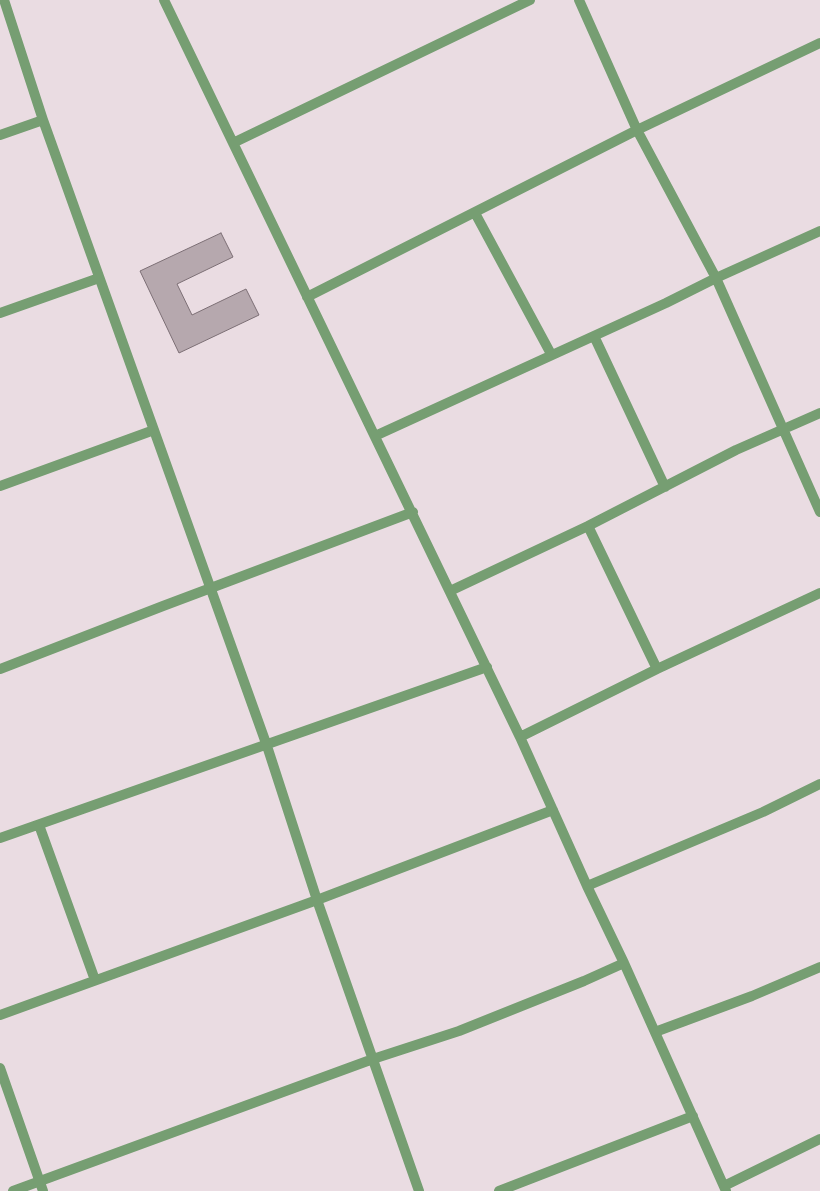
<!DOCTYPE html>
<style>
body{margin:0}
canvas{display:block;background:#eadce2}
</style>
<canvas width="820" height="1191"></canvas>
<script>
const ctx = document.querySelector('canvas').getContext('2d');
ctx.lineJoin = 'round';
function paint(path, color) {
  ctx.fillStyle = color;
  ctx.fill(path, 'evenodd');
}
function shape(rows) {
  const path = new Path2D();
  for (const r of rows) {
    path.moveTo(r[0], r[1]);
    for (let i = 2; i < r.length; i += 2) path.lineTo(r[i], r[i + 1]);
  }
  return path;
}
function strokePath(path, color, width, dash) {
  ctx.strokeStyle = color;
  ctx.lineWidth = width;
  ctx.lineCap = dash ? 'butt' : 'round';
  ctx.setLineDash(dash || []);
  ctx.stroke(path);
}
const building = shape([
 [221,233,233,257,177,284,192,315,246,289,259,315,179,353,140,271,221,233]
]);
const street = shape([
 [4,0,43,120,267,746,317,900,419,1191],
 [164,0,520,737,587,886,624,963,726,1191],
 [579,0,637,130,716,278,820,512],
 [0,135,43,120],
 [233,143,530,0],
 [475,213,551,354],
 [307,297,637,130,820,43],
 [0,313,99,278],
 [594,336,665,487],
 [375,436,666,303,716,278,820,231],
 [0,486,154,430],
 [588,526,657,669],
 [450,591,588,526,736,450,820,413],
 [0,669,163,606,413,512],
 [520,737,657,669,820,593],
 [39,825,95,980],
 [0,838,487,667],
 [587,886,763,812,820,784],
 [0,1015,317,900,553,810],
 [655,1032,752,996,820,967],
 [0,1068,43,1191],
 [724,1186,820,1139],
 [13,1191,373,1059,459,1031,584,981,624,963],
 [499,1191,693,1116]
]);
paint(building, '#b6a8ae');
strokePath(building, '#7c6f75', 1);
strokePath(street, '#769e72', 10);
</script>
